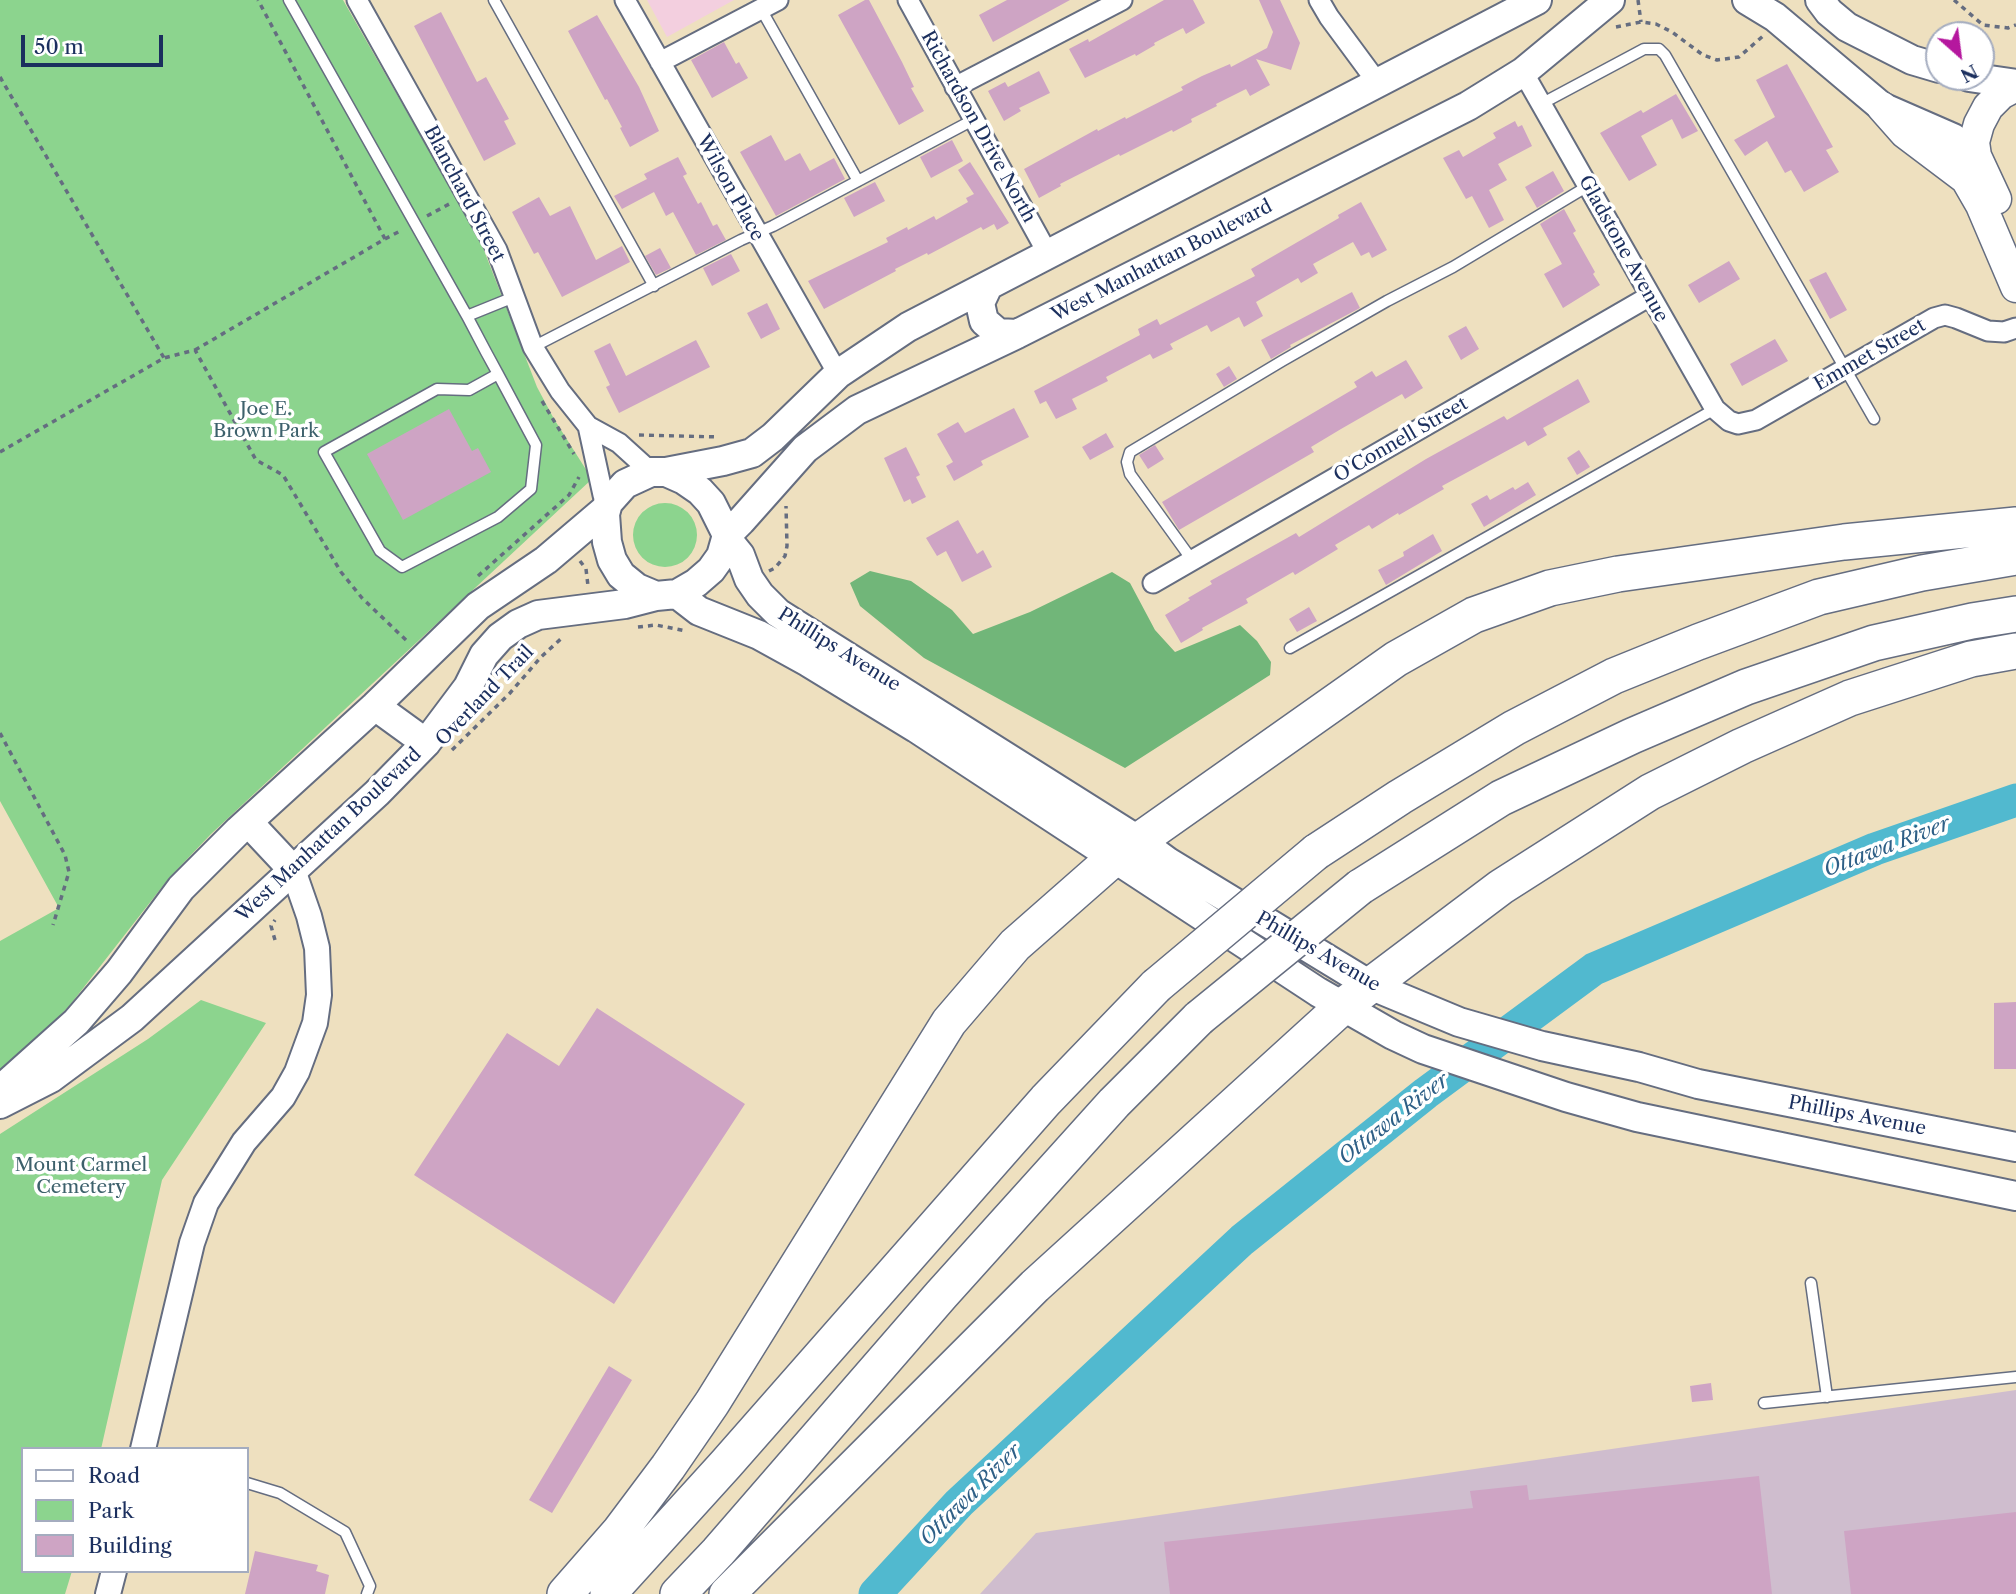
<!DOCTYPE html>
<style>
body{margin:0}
#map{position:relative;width:2016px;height:1594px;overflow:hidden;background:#eee0bf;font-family:"Libre Caslon Text",serif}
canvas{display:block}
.legend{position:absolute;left:21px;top:1447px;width:228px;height:126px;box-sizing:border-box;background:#fff;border:2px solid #a4acbf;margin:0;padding:9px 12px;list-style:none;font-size:21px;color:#1b2f5e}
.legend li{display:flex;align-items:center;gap:14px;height:35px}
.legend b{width:35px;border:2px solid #a4acbf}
.north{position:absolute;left:1925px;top:21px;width:70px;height:70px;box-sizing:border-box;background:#fff;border:2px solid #a4acbf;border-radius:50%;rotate:152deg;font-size:19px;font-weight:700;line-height:28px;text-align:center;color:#1b2f5e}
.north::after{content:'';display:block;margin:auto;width:24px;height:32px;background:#b5179e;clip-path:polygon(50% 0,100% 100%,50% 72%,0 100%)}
.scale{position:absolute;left:21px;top:35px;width:142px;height:32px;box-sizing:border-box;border:4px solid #1b2f5e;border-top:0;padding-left:9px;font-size:21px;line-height:24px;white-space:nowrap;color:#1b2f5e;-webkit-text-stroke:5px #fff;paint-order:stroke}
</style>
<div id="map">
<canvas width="2016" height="1594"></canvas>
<ul class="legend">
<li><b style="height:9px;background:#fff"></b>Road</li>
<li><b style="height:19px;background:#8cd48e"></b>Park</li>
<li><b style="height:19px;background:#cea4c4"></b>Building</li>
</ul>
<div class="north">N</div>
<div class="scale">50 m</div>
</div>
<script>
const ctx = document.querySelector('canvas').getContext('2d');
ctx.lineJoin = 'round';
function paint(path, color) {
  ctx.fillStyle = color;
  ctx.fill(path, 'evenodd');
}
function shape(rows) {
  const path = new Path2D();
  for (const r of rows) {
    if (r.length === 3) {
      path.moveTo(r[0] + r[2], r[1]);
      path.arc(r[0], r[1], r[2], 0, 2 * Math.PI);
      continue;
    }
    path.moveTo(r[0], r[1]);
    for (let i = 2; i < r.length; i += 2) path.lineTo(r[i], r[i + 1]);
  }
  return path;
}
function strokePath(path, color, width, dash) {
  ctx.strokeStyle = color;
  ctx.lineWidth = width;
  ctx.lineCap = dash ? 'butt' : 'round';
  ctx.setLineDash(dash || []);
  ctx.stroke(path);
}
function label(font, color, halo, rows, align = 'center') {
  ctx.font = font + ' "Libre Caslon Text",serif';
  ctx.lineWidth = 7;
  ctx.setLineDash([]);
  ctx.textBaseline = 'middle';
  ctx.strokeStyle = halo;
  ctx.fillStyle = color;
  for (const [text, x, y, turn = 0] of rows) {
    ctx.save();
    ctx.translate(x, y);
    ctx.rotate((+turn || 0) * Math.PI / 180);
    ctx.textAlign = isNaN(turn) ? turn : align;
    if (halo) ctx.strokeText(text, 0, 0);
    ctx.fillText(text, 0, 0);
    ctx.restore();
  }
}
const built = shape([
 [647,0,734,0,667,37]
]);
const industrial = shape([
 [2016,1390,2016,1594,980,1594,1036,1533]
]);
const green = shape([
 [0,0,343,0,480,240,537,387,554,419,592,479,211,834,169,878,70,1005,34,1043,0,1070,0,941,59,908,0,801],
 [665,535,32],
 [201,1000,266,1023,162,1180,101,1449,23,1449,23,1571,72,1571,65,1594,0,1594,0,1134,148,1039]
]);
const forest = shape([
 [870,571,911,581,952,610,973,634,1030,612,1112,572,1130,583,1155,630,1175,652,1240,625,1257,641,1271,662,1270,675,1125,768,924,658,860,606,850,583]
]);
const river = shape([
 [875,1594,959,1503,1242,1240,1426,1093,1594,969,1875,849,2016,800]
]);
const building = shape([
 [865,0,869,0,902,62,914,87,911,88,924,111,899,125,838,15],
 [1007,0,1070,0,993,42,979,15],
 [1164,0,1193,0,1205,23,1186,34,1183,28,1154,43,1155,45,1136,56,1135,54,1085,78,1069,49,1088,39,1089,42],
 [1259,0,1280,0,1300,43,1291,70,1256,59,1270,85,1250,96,1246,89,1216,104,1217,106,1191,119,1192,122,1173,132,1172,130,1120,156,1119,154,1060,184,1061,186,1039,198,1024,169,1097,129,1098,131,1125,117,1126,119,1183,90,1181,87,1202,76,1230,64,1231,67,1267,48,1273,32],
 [441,12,477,82,486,77,509,119,504,121,516,144,484,161,414,26],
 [597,15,639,87,659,131,630,147,620,128,622,127,607,99,605,100,568,31],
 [724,42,736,64,739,62,748,78,712,98,691,60],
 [1787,64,1833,147,1826,150,1839,172,1804,192,1791,170,1785,173,1767,141,1745,156,1734,140,1775,117,1756,80],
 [1039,71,1050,93,1019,108,1021,111,1004,121,988,91,1005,82,1008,87],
 [1676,94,1698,131,1682,139,1672,119,1641,136,1657,165,1629,181,1600,133,1641,110,1643,113],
 [1515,121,1518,127,1522,125,1532,146,1498,164,1507,180,1489,190,1504,220,1489,228,1472,196,1466,199,1443,158,1459,150,1463,157,1496,138,1493,133],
 [771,135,785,161,800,153,810,171,834,158,845,179,776,216,740,152],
 [952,140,963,161,931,178,920,157],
 [678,157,687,174,683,176,698,204,701,202,713,226,717,224,726,240,696,255,673,212,666,216,654,192,622,209,614,196,647,179,644,174],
 [970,162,1009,223,997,230,994,224,983,230,981,227,928,255,927,253,895,269,896,271,824,309,808,281,888,242,886,238,907,227,908,230,934,216,936,220,968,202,966,198,974,194,958,170],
 [1553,171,1564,191,1537,208,1525,187],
 [875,182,885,201,854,217,844,198],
 [539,197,550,216,570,206,596,260,622,246,630,262,562,297,538,252,534,254,512,212],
 [1361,202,1387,250,1372,258,1369,252,1361,256,1353,242,1313,264,1318,273,1301,283,1298,278,1256,302,1263,316,1244,327,1239,317,1211,332,1207,325,1170,344,1173,349,1153,359,1150,354,1106,377,1108,381,1072,399,1077,409,1056,419,1046,401,1040,404,1034,391,1140,335,1138,329,1157,319,1160,325,1255,276,1251,269,1339,218,1338,215],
 [1564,209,1576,231,1573,233,1595,272,1593,274,1600,285,1563,308,1544,274,1562,264,1540,224],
 [660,248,671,268,656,275,645,256],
 [731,254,740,271,712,286,703,268],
 [1729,261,1740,279,1699,303,1688,285],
 [1826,272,1847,310,1830,319,1809,280],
 [1352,292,1360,308,1290,345,1291,347,1271,359,1261,340],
 [767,303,780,329,761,339,747,313],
 [1466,326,1479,349,1461,360,1448,336],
 [1775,339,1788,361,1742,386,1730,364],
 [696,340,710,367,619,413,606,387,610,385,594,351,610,343,626,376],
 [1406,360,1423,388,1405,399,1402,394,1341,429,1311,447,1314,452,1179,530,1162,502,1357,387,1354,382,1372,371,1376,377],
 [1229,366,1237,379,1224,387,1216,374],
 [1578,379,1590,402,1543,428,1547,435,1528,446,1525,441,1442,486,1444,489,1399,515,1398,513,1372,529,1369,525,1335,545,1338,549,1295,575,1293,572,1246,599,1248,603,1202,628,1203,630,1181,643,1165,615,1190,600,1188,598,1212,584,1210,581,1296,533,1299,537,1426,459,1504,416,1507,420],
 [1014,408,1029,437,981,461,983,465,954,481,946,466,953,462,937,434,958,422,965,433],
 [449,409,472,451,478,448,491,472,403,520,367,454],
 [1106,433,1114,447,1090,460,1082,447],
 [1155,445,1164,459,1148,469,1139,455],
 [906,447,920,475,916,477,926,497,912,504,910,499,904,502,884,458],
 [1579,450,1590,467,1577,475,1567,458],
 [1528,482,1536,495,1484,527,1471,504,1487,495,1490,500,1513,487,1515,490],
 [958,520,977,554,983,550,992,567,962,582,946,551,937,556,926,538],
 [1433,534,1442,551,1386,585,1378,570,1404,556,1403,552],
 [1309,607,1317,621,1297,632,1289,619],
 [2016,1002,2016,1069,1994,1069,1994,1003],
 [597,1008,745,1104,614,1304,414,1175,507,1033,559,1066],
 [609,1366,632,1380,552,1513,529,1500],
 [1711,1383,1713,1400,1692,1402,1690,1386],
 [1759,1476,1772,1594,1170,1594,1164,1542,1473,1508,1470,1491,1527,1485,1529,1500],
 [2016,1512,2016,1594,1851,1594,1844,1531],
 [255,1551,318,1565,316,1571,329,1575,325,1594,245,1594]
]);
const path = shape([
 [1638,0,1641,22],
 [1954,0,1983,25,2008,28,2016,25],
 [1616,27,1641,22,1656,24,1672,32,1703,55,1717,60,1739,57,1763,36],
 [0,77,164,358],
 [427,216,451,203],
 [385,239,402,230],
 [195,350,385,239,258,0],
 [542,401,574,454],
 [639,435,719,437],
 [0,452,164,358,195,350,256,460,283,475,341,572,362,598,408,642],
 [580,561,586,569,588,586],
 [769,571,775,568,785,556,787,546,786,506],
 [478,576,569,495,579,477],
 [638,627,656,625,686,631],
 [0,733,65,855,69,872,53,925],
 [452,750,510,693,541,657,564,636],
 [275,940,271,926,275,920]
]);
const service = shape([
 [289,0,467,316],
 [494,0,654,286],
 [761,9,858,181],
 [1541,104,1644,49,1659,49,1665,55,1874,419],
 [533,347,741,240,773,226,973,120],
 [498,374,469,390,437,389,324,452,380,551,402,567,498,517,531,489,536,445,498,374,486,352,467,316,514,297],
 [1192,560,1130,474,1127,462,1130,452,1282,361,1387,301,1453,267,1588,186],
 [1290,648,1715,409],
 [1811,1283,1827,1397],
 [1764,1403,2016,1377],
 [247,1483,280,1493,345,1532,370,1586,367,1594]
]);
const minor = shape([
 [357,0,497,250,533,347,560,391,588,426,619,443,651,472],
 [625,0,838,374],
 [908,0,1048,254],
 [1319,0,1329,17,1377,82],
 [660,62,778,0],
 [1523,72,1715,409,1729,421,1738,424,1756,420,1934,318,1945,315,1956,318,1988,331,2004,332,2016,328],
 [955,87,1122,0],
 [588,426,603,495,608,503],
 [1153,583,1650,296]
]);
const tertiary = shape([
 [143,1449,192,1243,206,1203,244,1142,283,1097,297,1072,315,1023,319,995,317,948,309,916,293,870],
 [108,1594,114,1571]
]);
const secondary = shape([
 [1747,0,1775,17,1882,107,1953,138,1976,156],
 [1820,0,1829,12,1847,27,1912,60,1939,68],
 [1969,77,2016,84],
 [988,286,980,303,984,321,998,333,1017,334],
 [651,472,666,472,684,480,700,491,711,503,727,535,721,556,711,570,696,583,677,594,656,596,637,588,621,575,612,560,607,542,605,514,608,503,625,484,651,472],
 [666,472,723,461,752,453,773,437,838,374,908,327,1537,0],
 [727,535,741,521,805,449,857,410,1017,334,1468,106,1523,72,1610,0],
 [727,539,740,555,749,579,760,595,778,613,1138,840,1168,862,1370,985,1459,1022,1542,1046,1639,1067,1698,1084,2016,1147],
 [677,594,699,611,759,635,808,662,916,728,1318,992,1393,1035,1423,1049,1566,1097,1637,1117,2016,1196],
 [375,706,426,743],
 [248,822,293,870],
 [0,1090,76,1022,119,972,181,888,239,830,375,706,478,606,546,560,606,509],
 [0,1104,51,1078,132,1018,377,793,426,743,468,687,484,655,500,637,518,624,538,615,625,604,656,596]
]);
const primary = shape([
 [1882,107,1905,133,1966,179,1981,205,2016,287],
 [1996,199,1976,156,1974,142,1979,124,1988,107,2001,94,2016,86]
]);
const motorway = shape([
 [1316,852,1400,797,1514,728,1614,676,1698,642,1819,597,1922,573,2016,557],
 [1360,887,1501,798,1632,736,1746,687,1874,643,1972,621,2016,614],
 [565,1594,620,1531,668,1467,712,1403,949,1022,1015,945,1114,858,1396,659,1474,615,1550,588,1618,574,1844,542,2016,525],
 [608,1594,726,1464,1046,1100,1156,986],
 [678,1594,718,1552,941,1295,1114,1103,1199,1018],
 [727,1594,1035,1286,1343,1006,1501,887,1650,792,1742,746,1850,698,1971,659,2016,651]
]);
const motorwayBridge = shape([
 [1156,986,1316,852],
 [1199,1018,1360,887]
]);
const streetNames = [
 ["Richardson Drive North",978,127,61],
 ["Wilson Place",730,188,61],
 ["Blanchard Street",464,194,62],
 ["Gladstone Avenue",1623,249,61],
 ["West Manhattan Boulevard",1162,261,-27],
 ["Emmet Street",1870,355,-30],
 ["O'Connell Street",1401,440,-30],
 ["Phillips Avenue",839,650,32],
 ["Overland Trail",485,696,-46],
 ["West Manhattan Boulevard",329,835,-43],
 ["Phillips Avenue",1318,952,30],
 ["Phillips Avenue",1857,1116,11]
];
const parkNames = [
 ["Joe E.",266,410],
 ["Brown Park",266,432],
 ["Mount Carmel",81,1166],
 ["Cemetery",81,1188]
];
const waterNames = [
 ["Ottawa River",1887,847,-21],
 ["Ottawa River",1394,1119,-38],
 ["Ottawa River",971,1495,-45]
];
paint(built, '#f3cfdf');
paint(industrial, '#cfbdce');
paint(green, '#8cd48e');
paint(forest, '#71b679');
strokePath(river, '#51b9cf', 33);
paint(building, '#cea4c4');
strokePath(service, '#656d80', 13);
strokePath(minor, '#656d80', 23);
strokePath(tertiary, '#656d80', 28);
strokePath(secondary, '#656d80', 32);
strokePath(primary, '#656d80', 33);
strokePath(motorway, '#656d80', 38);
strokePath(path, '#656d80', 3.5, [5, 5]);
strokePath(service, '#fff', 10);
strokePath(minor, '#fff', 19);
strokePath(tertiary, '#fff', 24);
strokePath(secondary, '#fff', 28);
strokePath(primary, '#fff', 30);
strokePath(motorway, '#fff', 35);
strokePath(motorwayBridge, '#656d80', 38, []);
strokePath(motorwayBridge, '#fff', 35);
label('19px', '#1b2f5e', '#fff', streetNames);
label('19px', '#3d616c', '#fff', parkNames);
label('italic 21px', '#2e5f86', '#fff', waterNames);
</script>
